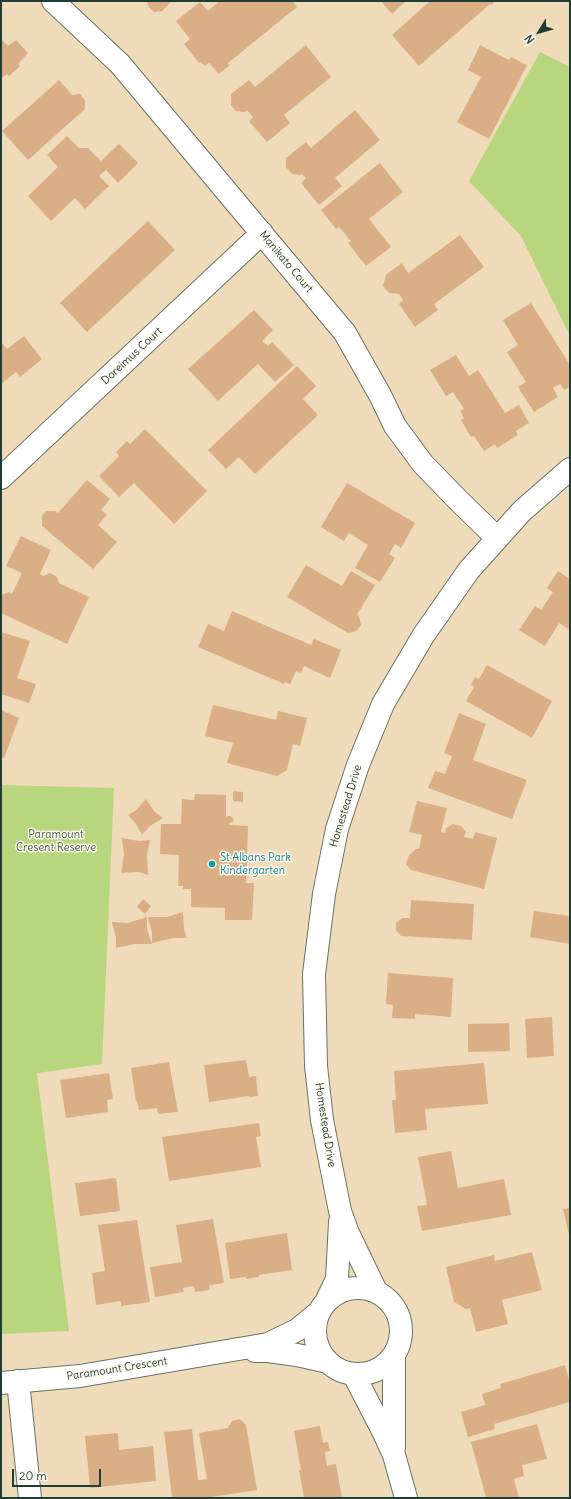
<!DOCTYPE html>
<style>
body{margin:0}
#map{position:relative;width:571px;height:1499px;overflow:hidden;background:#efdbba;font-family:Delius,sans-serif}
canvas{display:block}
.frame{position:absolute;inset:0;border:2px solid #1f3d34;pointer-events:none}
.north{position:absolute;left:519px;top:12px;width:40px;height:40px;-webkit-text-stroke:3px #fbf7ec;paint-order:stroke;rotate:233deg;font-size:11px;font-weight:700;line-height:16px;text-align:center;color:#1f3d34}
.north::after{content:'';display:block;margin:auto;width:14px;height:18px;background:#1f3d34;clip-path:polygon(50% 0,100% 100%,50% 72%,0 100%)}
.scale{position:absolute;left:12px;top:1469px;width:89px;height:18px;box-sizing:border-box;border:2px solid #1f3d34;border-top:0;padding-left:5px;font-size:12px;line-height:14px;white-space:nowrap;color:#1f3d34;-webkit-text-stroke:3px #fbf7ec;paint-order:stroke}
</style>
<div id="map">
<canvas width="571" height="1499"></canvas>
<div class="frame"></div>
<div class="north">N</div>
<div class="scale">20 m</div>
</div>
<script>
const ctx = document.querySelector('canvas').getContext('2d');
ctx.lineJoin = 'round';
function paint(path, color) {
  ctx.fillStyle = color;
  ctx.fill(path, 'evenodd');
}
function shape(rows) {
  const path = new Path2D();
  for (const r of rows) {
    if (r.length === 3) {
      path.moveTo(r[0] + r[2], r[1]);
      path.arc(r[0], r[1], r[2], 0, 2 * Math.PI);
      continue;
    }
    path.moveTo(r[0], r[1]);
    for (let i = 2; i < r.length; i += 2) path.lineTo(r[i], r[i + 1]);
  }
  return path;
}
function strokePath(path, color, width, dash) {
  ctx.strokeStyle = color;
  ctx.lineWidth = width;
  ctx.lineCap = dash ? 'butt' : 'round';
  ctx.setLineDash(dash || []);
  ctx.stroke(path);
}
function label(font, color, halo, rows, align = 'center') {
  ctx.font = font + ' Delius,sans-serif';
  ctx.lineWidth = 3;
  ctx.setLineDash([]);
  ctx.textBaseline = 'middle';
  ctx.strokeStyle = halo;
  ctx.fillStyle = color;
  for (const [text, x, y, turn = 0] of rows) {
    ctx.save();
    ctx.translate(x, y);
    ctx.rotate((+turn || 0) * Math.PI / 180);
    ctx.textAlign = isNaN(turn) ? turn : align;
    if (halo) ctx.strokeText(text, 0, 0);
    ctx.fillText(text, 0, 0);
    ctx.restore();
  }
}
const green = shape([
 [540,52,570,67,570,336,521,236,469,181],
 [1,785,114,788,102,1064,37,1073,69,1331,1,1334]
]);
const building = shape([
 [147,1,172,1,162,11,154,12,148,6],
 [220,1,292,1,297,7,228,63,230,65,219,74,209,63,204,66,201,62,199,63,184,44,190,39,176,21,200,2,208,11],
 [381,1,406,1,392,14],
 [430,1,496,1,491,5,490,4,419,66,392,35],
 [1,39,8,46,16,40,28,53,18,64,20,66,9,76,7,74,1,79],
 [306,45,331,77,284,115,290,123,267,142,249,121,253,117,247,110,245,112,236,111,231,105,231,94,249,80,255,87],
 [480,45,509,60,511,57,527,65,489,139,457,122,481,77,468,70],
 [59,80,72,95,80,94,85,100,85,109,28,160,2,131],
 [355,110,380,140,335,178,342,186,319,205,301,183,306,178,302,174,300,175,292,174,286,167,286,158,306,142,311,148],
 [67,136,79,148,88,148,101,161,119,144,138,163,118,183,106,170,99,176,109,186,85,209,75,198,51,221,28,196,58,167,47,155],
 [380,163,403,192,369,219,391,247,366,266,348,243,351,241,339,227,336,229,321,210],
 [148,221,175,250,87,332,60,303],
 [460,235,484,267,434,304,438,310,415,327,399,304,403,300,399,294,389,293,383,286,386,275,402,263,408,273],
 [531,303,570,365,570,387,564,390,560,384,553,388,558,397,534,412,518,387,526,382,507,352,518,345,503,320],
 [254,310,273,330,262,341,268,346,272,342,294,365,275,382,258,364,218,401,188,369],
 [24,336,42,359,20,377,16,372,1,384,1,342,7,349],
 [456,355,469,376,478,370,505,413,519,405,529,423,516,431,518,435,497,448,495,444,484,451,474,436,471,437,461,420,464,418,460,411,464,409,453,392,446,396,430,370],
 [297,366,316,386,303,399,318,415,255,474,239,457,226,469,208,450],
 [145,429,207,491,174,524,134,483,119,497,99,476,119,456,116,452,127,441,130,444],
 [87,480,110,499,101,510,107,515,98,525,117,542,93,569,42,526,42,516,46,511,55,511,58,513],
 [347,483,415,523,401,548,395,544,389,554,395,558,380,582,355,568,368,545,349,533,344,541,321,527],
 [21,536,51,550,40,574,43,576,50,573,57,577,59,583,89,597,67,644,1,613,1,595,9,592,12,594,22,573,6,566],
 [306,565,342,586,351,571,375,585,357,615,359,616,361,625,356,631,348,633,287,597],
 [558,571,570,579,570,630,559,623,545,646,519,630,535,606,541,610,553,592,547,588],
 [232,611,311,645,314,639,341,650,330,678,304,666,301,673,296,671,290,684,285,682,284,684,198,647,208,624,224,631],
 [1,632,30,641,17,678,36,684,29,703,1,694],
 [487,665,552,701,532,738,466,701,474,687,471,685,475,677,479,679],
 [213,705,276,720,278,711,307,718,300,746,293,744,287,770,277,776,227,763,233,743,205,736],
 [1,710,19,718,4,758,1,757],
 [459,713,486,724,473,760,527,780,512,819,428,788,435,771,445,774,452,756,444,753],
 [233,791,243,792,243,802,233,801],
 [195,794,226,795,226,818,227,816,230,816,234,819,233,822,229,823,229,825,248,826,246,883,254,883,252,920,225,920,225,908,191,907,191,889,183,889,183,886,178,886,179,855,160,854,161,824,181,824,182,799,194,800],
 [146,799,154,811,163,818,150,826,142,835,136,824,128,815,136,810],
 [417,801,447,808,441,832,445,833,446,828,453,824,461,826,466,832,464,837,473,839,475,832,497,838,484,889,411,870,406,864,409,855,416,849,419,849,422,835,409,832],
 [122,838,139,841,150,840,147,855,148,875,138,872,121,873,124,855],
 [143,899,151,906,145,914,137,907],
 [411,900,474,904,472,940,401,936,396,930,396,923,402,918,410,918],
 [534,911,570,916,570,944,530,937],
 [183,912,184,930,187,938,173,938,152,943,152,933,148,917,167,917],
 [147,917,147,929,152,944,134,944,116,948,116,938,112,922,128,923],
 [388,973,453,978,451,1017,415,1014,415,1019,392,1018,393,1005,386,1004],
 [552,1017,554,1056,527,1058,525,1019],
 [509,1023,510,1051,468,1052,468,1024],
 [246,1060,249,1077,256,1076,258,1096,249,1097,249,1096,209,1102,204,1065],
 [169,1062,178,1112,158,1114,157,1108,139,1110,137,1101,136,1101,131,1068],
 [484,1063,488,1104,425,1109,427,1130,395,1133,392,1100,396,1100,394,1071],
 [109,1073,113,1099,107,1100,108,1112,66,1118,60,1080],
 [259,1123,261,1136,256,1137,261,1167,169,1181,162,1137],
 [451,1151,458,1188,504,1179,511,1215,422,1231,417,1206,427,1205,418,1157],
 [116,1178,120,1211,80,1216,75,1183],
 [570,1208,570,1235,569,1235,563,1209],
 [213,1219,224,1283,209,1285,210,1290,195,1292,194,1286,183,1288,184,1292,155,1297,150,1267,182,1262,176,1225],
 [137,1220,150,1302,121,1306,121,1301,96,1305,92,1273,105,1271,98,1225],
 [287,1233,292,1270,259,1275,259,1277,246,1279,246,1277,230,1279,225,1243],
 [532,1252,542,1290,502,1300,508,1324,476,1332,470,1308,466,1309,454,1302,446,1267,494,1255,495,1261],
 [565,1365,570,1384,570,1402,494,1424,495,1429,468,1437,461,1412,485,1405,482,1394,501,1388,500,1384],
 [240,1419,246,1425,257,1490,205,1498,172,1498,164,1432,192,1429,198,1480,207,1479,199,1433,228,1428,232,1421],
 [537,1424,547,1459,522,1465,524,1476,514,1479,519,1498,486,1498,471,1442],
 [320,1426,323,1443,328,1442,330,1451,325,1452,327,1466,336,1464,342,1498,304,1498,299,1470,301,1470,294,1431],
 [118,1433,119,1450,153,1446,156,1481,90,1488,85,1436]
]);
const minor = shape([
 [53,1,120,64,345,333,380,395,395,426,423,464,458,500,497,538],
 [1,478,262,233],
 [358,1331,43],
 [376,1291,348,1233,340,1211,322,1120,316,1066,314,974,324,894,337,829,358,765,383,704,423,636,469,570,522,511,570,469],
 [327,1300,337,1279,340,1222],
 [255,1351,268,1351,297,1355,328,1362],
 [354,1375,384,1433,394,1455,406,1498],
 [18,1381,30,1498],
 [1,1383,80,1376,268,1344,297,1330,319,1312],
 [394,1448,394,1357]
]);
const markers = [
 [212,864,4,"#0f9aa8"]
];
const streetNames = [
 ["Manikato Court",286,262,50],
 ["Doreimus Court",132,356,-43],
 ["Homestead Drive",346,806,-73],
 ["Homestead Drive",325,1125,81],
 ["Paramount Crescent",117,1369,-9]
];
const parkNames = [
 ["Paramount",56,835],
 ["Cresent Reserve",56,848]
];
const cultureNames = [
 ["St Albans Park",220,858],
 ["Kindergarten",220,871]
];
paint(green, '#b8d67d');
paint(building, '#daaf86');
strokePath(minor, '#687463', 24);
strokePath(minor, '#fff', 22);
for (const [x, y, r, color] of markers) {
  const dot = new Path2D();
  dot.arc(x, y, r, 0, 2 * Math.PI);
  ctx.fillStyle = color;
  ctx.fill(dot);
  strokePath(dot, '#fbf7ec', 1.5);
}
label('11px', '#1f3d34', '#fbf7ec', streetNames);
label('11px', '#3e5c43', '#fbf7ec', parkNames);
label('11px', '#0d838f', '#fbf7ec', cultureNames, 'left');
</script>
